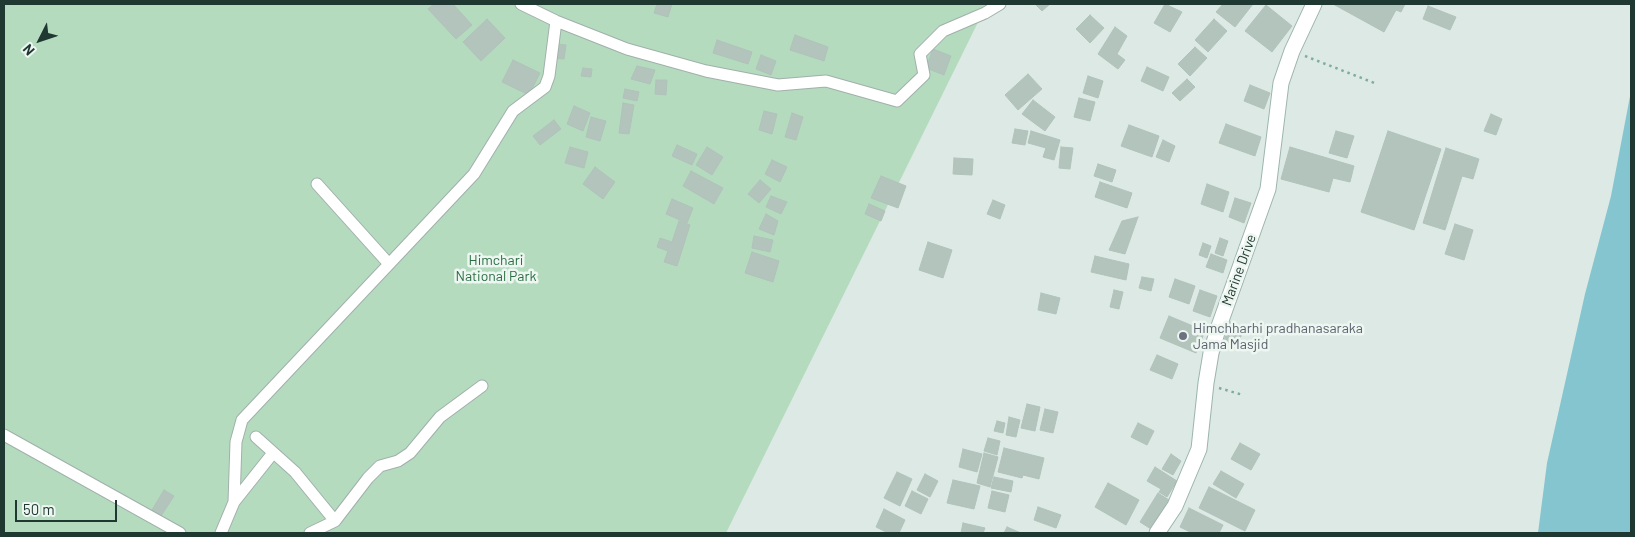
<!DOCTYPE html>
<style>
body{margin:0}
#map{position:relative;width:1635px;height:537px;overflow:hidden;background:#dde9e4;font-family:Barlow,sans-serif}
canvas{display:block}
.frame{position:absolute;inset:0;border:5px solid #1f3831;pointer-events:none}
.north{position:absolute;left:15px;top:15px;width:50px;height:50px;-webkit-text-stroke:4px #edf6f1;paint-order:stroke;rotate:229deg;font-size:14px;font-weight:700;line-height:20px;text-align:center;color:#1f3831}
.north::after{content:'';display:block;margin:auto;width:18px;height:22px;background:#1f3831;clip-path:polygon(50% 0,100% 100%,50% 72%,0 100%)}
.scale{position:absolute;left:15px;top:500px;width:102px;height:22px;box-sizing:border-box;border:2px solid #1f3831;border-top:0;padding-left:6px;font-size:15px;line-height:18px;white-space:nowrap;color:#1f3831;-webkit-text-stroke:4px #edf6f1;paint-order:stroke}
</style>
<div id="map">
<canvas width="1635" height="537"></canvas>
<div class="frame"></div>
<div class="north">N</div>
<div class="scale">50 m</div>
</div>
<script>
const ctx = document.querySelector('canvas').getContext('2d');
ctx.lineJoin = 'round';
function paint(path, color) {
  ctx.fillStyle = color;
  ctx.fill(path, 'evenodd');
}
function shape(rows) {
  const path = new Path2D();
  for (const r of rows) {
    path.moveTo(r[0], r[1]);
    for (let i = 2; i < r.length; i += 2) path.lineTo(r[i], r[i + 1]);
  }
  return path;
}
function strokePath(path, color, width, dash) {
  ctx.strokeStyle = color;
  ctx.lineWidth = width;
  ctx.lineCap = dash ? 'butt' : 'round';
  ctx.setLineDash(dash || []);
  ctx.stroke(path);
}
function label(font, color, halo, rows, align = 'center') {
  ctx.font = font + ' Barlow,sans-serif';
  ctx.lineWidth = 5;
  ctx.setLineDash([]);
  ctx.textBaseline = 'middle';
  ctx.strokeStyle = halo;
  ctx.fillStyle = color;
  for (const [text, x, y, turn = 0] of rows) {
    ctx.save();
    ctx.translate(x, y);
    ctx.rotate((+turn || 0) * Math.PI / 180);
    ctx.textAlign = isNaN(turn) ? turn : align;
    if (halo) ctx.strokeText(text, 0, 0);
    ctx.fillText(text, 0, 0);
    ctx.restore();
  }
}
const green = shape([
 [4,4,987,4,726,533,4,533]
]);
const water = shape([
 [1631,91,1631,533,1538,533,1547,463,1585,294,1611,196]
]);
const building = shape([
 [434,4,453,4,472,25,456,39,428,9,434,4],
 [657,4,672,4,668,17,654,13,657,4],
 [1035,4,1050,4,1042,11,1035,4],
 [1165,4,1182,12,1170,32,1154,23,1165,4],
 [1223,4,1253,4,1235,27,1216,12,1223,4],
 [1333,4,1405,4,1401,12,1396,10,1384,32,1333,4],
 [1266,5,1292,26,1272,52,1245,31,1266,5],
 [1428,6,1456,17,1450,30,1423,19,1428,6],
 [1090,15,1104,28,1090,43,1076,29,1090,15],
 [487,19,505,38,481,61,463,42,487,19],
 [1214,19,1227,31,1208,52,1195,40,1214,19],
 [1115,27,1127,36,1117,54,1125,60,1118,69,1098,54,1115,27],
 [795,35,828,47,824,61,790,50,795,35],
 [717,40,752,52,748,64,713,53,717,40],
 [550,43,566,45,564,59,549,58,550,43],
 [1195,47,1207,58,1190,76,1178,64,1195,47],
 [933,49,951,56,944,75,926,68,933,49],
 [761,55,776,61,771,75,756,69,761,55],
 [513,60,540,73,529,95,502,82,513,60],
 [637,66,655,70,650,84,631,79,637,66],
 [1147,67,1169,77,1163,91,1141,81,1147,67],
 [583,68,592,69,591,77,581,76,583,68],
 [1028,74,1042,89,1018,110,1005,95,1028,74],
 [1088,76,1103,81,1098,98,1083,93,1088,76],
 [1187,79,1195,87,1180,101,1172,93,1187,79],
 [656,80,667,80,666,95,655,94,656,80],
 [1250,85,1270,93,1264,109,1244,101,1250,85],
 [625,89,639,92,637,101,623,98,625,89],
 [1079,98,1095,102,1090,121,1074,117,1079,98],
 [1033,100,1055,117,1045,131,1022,114,1033,100],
 [623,103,634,105,629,134,619,133,623,103],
 [574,106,590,113,583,131,567,124,574,106],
 [764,111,777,114,772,134,759,130,764,111],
 [792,113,803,117,796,140,785,137,792,113],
 [1491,114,1502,119,1496,135,1484,131,1491,114],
 [591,117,606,121,600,141,586,137,591,117],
 [554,120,561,129,540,145,533,136,554,120],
 [1226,124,1261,137,1255,156,1219,143,1226,124],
 [1129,125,1159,136,1152,157,1121,146,1129,125],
 [1015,129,1028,131,1025,145,1012,143,1015,129],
 [1031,131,1060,140,1054,160,1043,157,1046,148,1028,143,1031,131],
 [1336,131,1354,136,1347,158,1329,153,1336,131],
 [1388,131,1441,149,1414,230,1361,212,1388,131],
 [1163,140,1175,146,1169,162,1156,157,1163,140],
 [677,145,697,154,692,165,672,156,677,145],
 [570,147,588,152,584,168,565,163,570,147],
 [707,147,723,157,712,175,696,165,707,147],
 [1061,147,1073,148,1070,169,1059,168,1061,147],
 [1290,147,1354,166,1350,182,1333,178,1329,192,1281,179,1290,147],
 [1446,148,1479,159,1473,179,1462,176,1445,230,1423,223,1446,148],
 [954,158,973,159,972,175,953,174,954,158],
 [772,160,787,167,780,182,765,174,772,160],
 [1098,164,1116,170,1112,182,1094,176,1098,164],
 [595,167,615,182,603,199,583,184,595,167],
 [691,171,723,188,714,204,683,186,691,171],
 [881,176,906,186,898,208,871,198,881,176],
 [760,180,771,189,759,203,748,194,760,180],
 [1100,182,1132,193,1127,208,1095,197,1100,182],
 [1207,184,1229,192,1223,212,1201,204,1207,184],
 [771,196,787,202,781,214,766,207,771,196],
 [1235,198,1251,203,1244,223,1229,217,1235,198],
 [672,199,693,208,687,223,666,214,672,199],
 [993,200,1005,205,1000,219,987,214,993,200],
 [869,204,885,211,881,221,865,214,869,204],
 [766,214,778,221,774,235,759,229,766,214],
 [1138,217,1125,254,1109,250,1122,221,1138,217],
 [679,221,690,225,677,266,664,262,668,251,657,247,660,238,672,242,679,221],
 [1455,224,1473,230,1464,260,1445,254,1455,224],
 [754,236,773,240,770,252,752,248,754,236],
 [1220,238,1228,241,1223,256,1215,253,1220,238],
 [928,242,952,250,943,278,919,270,928,242],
 [1203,243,1211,246,1207,258,1199,255,1203,243],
 [752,252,779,261,773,282,745,273,752,252],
 [1211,254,1227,260,1223,273,1206,267,1211,254],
 [1095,256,1129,264,1126,280,1091,272,1095,256],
 [1142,277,1154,279,1151,291,1139,288,1142,277],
 [1175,279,1195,286,1189,304,1169,297,1175,279],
 [1114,290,1123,292,1119,309,1110,307,1114,290],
 [1200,290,1217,296,1210,317,1193,311,1200,290],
 [1041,293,1060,298,1056,314,1038,310,1041,293],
 [1169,316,1205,331,1196,353,1160,338,1169,316],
 [1230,322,1244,327,1238,345,1224,341,1230,322],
 [1157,355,1178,364,1172,379,1150,370,1157,355],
 [1027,404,1040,407,1035,431,1021,428,1027,404],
 [1045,409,1058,412,1053,433,1040,430,1045,409],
 [1009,417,1020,420,1016,437,1006,435,1009,417],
 [997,421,1005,423,1003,433,994,431,997,421],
 [1138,423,1154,431,1147,445,1131,437,1138,423],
 [988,438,1000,441,997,455,984,451,988,438],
 [1240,443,1260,454,1251,470,1231,459,1240,443],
 [1004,448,1044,458,1039,479,1023,475,1022,478,998,472,1004,448],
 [963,449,982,454,977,472,959,467,963,449],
 [984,453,998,457,990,487,977,483,984,453],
 [1171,454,1181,461,1173,475,1162,469,1171,454],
 [1155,467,1177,481,1167,497,1159,492,1161,489,1147,481,1155,467],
 [1221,471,1244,484,1236,498,1213,484,1221,471],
 [897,472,912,479,900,506,884,498,897,472],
 [925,474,938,481,930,497,917,490,925,474],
 [994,477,1013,481,1011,492,991,488,994,477],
 [953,480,980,486,974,509,947,503,953,480],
 [1108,483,1139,500,1126,525,1095,507,1108,483],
 [1209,487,1255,510,1245,531,1199,508,1209,487],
 [164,490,174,496,161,516,152,510,164,490],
 [912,491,928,499,921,514,905,506,912,491],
 [992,491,1009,495,1005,512,988,508,992,491],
 [1158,493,1169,500,1151,529,1140,522,1158,493],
 [1038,507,1061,515,1056,528,1034,520,1038,507],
 [1189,508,1223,525,1219,533,1192,533,1180,527,1189,508],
 [884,509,905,520,899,533,888,533,876,527,884,509],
 [963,523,985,528,983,533,961,533,963,523],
 [1007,527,1021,533,1004,533,1007,527]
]);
const path = shape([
 [1305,56,1377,84],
 [1219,388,1243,395]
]);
const street = shape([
 [521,4,556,21,627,49,706,71,778,85,826,81,897,101,924,75,920,54,943,31,985,13,1000,4],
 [317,184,389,264],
 [4,435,180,533],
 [256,437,295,472,335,521],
 [234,502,273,453],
 [221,533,234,502,236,442,242,420,474,174,513,111,545,87,549,76,556,21],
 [310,533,335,521,368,478,380,466,398,461,410,453,440,417,482,386]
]);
const secondary = shape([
 [1157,533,1175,506,1199,449,1206,383,1211,353,1218,329,1268,189,1281,83,1292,51,1314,4]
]);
const markers = [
 [1183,336,5,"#6b7280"]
];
const parkNames = [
 ["Himchari",496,260],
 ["National Park",496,276]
];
const streetNames = [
 ["Marine Drive",1239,270,-70]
];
const worshipNames = [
 ["Himchharhi pradhanasaraka",1193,328],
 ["Jama Masjid",1193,344]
];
paint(green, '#b5dbbf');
paint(water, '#84c5cf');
paint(building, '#b3c4bc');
strokePath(building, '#b0c3ba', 1);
strokePath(street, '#a0b0ab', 13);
strokePath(secondary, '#9cb5ac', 17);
strokePath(path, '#7dad9d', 2.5, [2.5, 4]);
strokePath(street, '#fff', 11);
strokePath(secondary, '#fff', 15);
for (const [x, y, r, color] of markers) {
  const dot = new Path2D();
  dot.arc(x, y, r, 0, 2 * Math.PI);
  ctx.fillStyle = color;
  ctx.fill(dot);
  strokePath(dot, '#edf6f1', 2);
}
label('14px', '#2a6f43', '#edf6f1', parkNames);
label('14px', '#1f3831', '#edf6f1', streetNames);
label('14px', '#5b616d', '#edf6f1', worshipNames, 'left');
</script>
